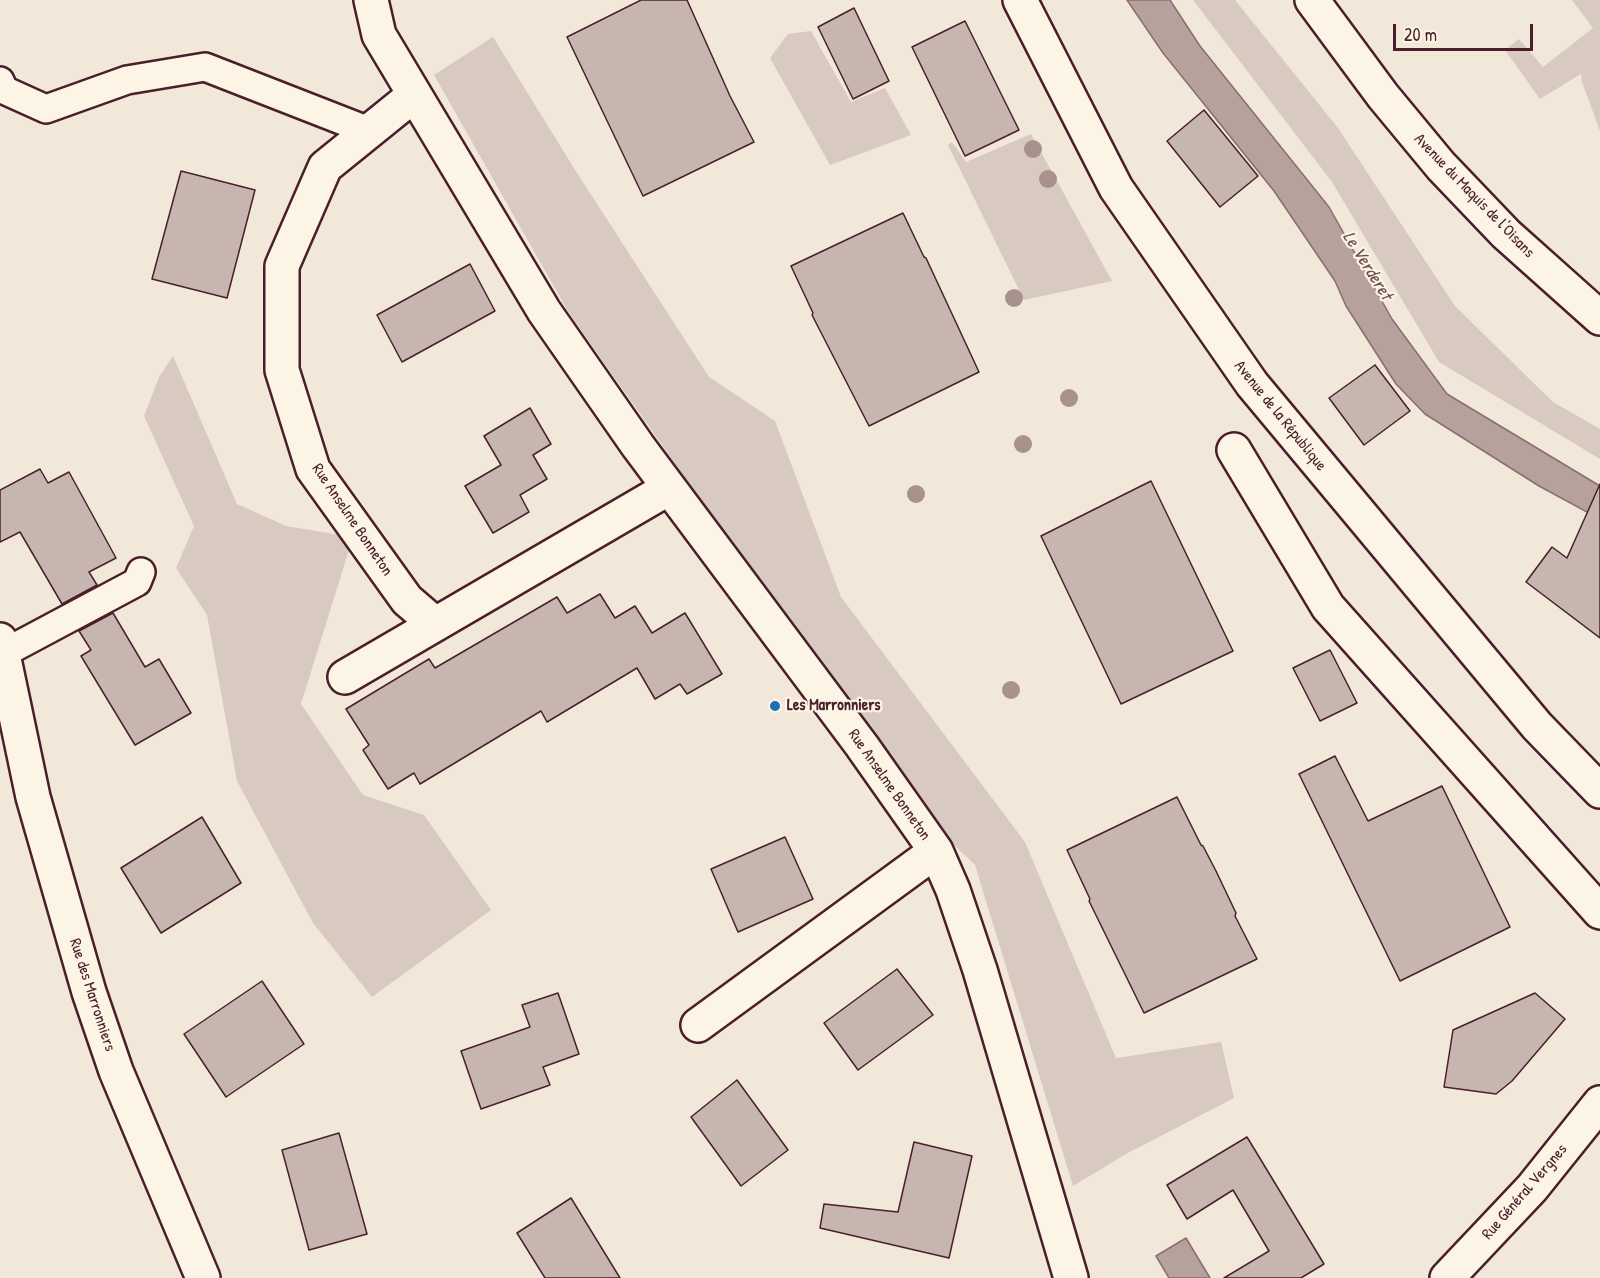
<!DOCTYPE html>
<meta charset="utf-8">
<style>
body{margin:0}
#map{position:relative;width:1600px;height:1278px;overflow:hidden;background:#f1e8da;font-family:"Patrick Hand",sans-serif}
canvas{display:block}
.scale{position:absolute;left:1393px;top:24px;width:140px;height:27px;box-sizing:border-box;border:3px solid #4a1f2b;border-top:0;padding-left:8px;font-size:18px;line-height:21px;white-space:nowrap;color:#4a1f2b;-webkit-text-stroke:4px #fcf5e5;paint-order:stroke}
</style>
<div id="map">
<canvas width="1600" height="1278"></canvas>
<div class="scale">20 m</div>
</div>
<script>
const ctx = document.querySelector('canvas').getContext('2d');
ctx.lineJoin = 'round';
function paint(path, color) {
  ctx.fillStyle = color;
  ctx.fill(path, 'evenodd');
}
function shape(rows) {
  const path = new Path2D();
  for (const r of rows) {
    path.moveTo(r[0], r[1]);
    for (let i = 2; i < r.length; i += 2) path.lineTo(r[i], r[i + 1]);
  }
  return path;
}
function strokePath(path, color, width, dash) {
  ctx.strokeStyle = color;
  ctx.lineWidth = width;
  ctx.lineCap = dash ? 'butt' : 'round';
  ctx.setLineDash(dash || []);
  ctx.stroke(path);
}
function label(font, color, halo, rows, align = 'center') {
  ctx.font = font + ' "Patrick Hand",sans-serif';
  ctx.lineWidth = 4.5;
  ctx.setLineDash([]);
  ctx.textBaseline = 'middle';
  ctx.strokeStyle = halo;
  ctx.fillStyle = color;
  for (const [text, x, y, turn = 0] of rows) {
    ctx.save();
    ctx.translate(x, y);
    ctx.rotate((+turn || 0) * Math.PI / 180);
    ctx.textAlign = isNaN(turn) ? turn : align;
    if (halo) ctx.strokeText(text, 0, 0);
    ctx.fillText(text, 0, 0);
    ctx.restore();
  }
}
const green = shape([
 [1193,0,1235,0,1338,128,1455,306,1553,402,1600,429,1600,459,1439,362,1332,182],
 [1572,0,1600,0,1600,131,1582,82,1581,74,1540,99,1505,50,1519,39,1543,67,1593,28],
 [811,31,851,102,885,88,911,135,830,165,770,58,788,34],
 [493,37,577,173,709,377,775,421,841,597,1025,842,1116,1058,1221,1042,1234,1098,1126,1154,1073,1186,975,865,921,813,569,313,434,75],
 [1031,134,1112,281,1024,300,948,145,952,142,966,162],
 [173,356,237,504,286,526,353,537,301,704,363,795,424,815,491,910,372,997,313,923,237,781,207,615,176,568,194,526,144,416,159,377]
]);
const water = shape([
 [1127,0,1170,0,1200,46,1329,207,1392,319,1447,394,1600,486,1600,519,1539,486,1425,414,1396,384,1346,306,1335,281,1274,191,1163,53,1127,0],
 [1186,1238,1210,1278,1169,1278,1156,1256,1186,1238]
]);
const building = shape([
 [641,0,687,0,730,96,754,142,643,196,567,37,641,0],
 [854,8,889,81,853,99,818,27,854,8],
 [965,21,1019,130,965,156,912,47,965,21],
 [1204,110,1258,176,1220,207,1167,141,1204,110],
 [181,171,255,190,227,298,152,279,181,171],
 [903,213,924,257,926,258,979,372,869,426,812,315,813,313,791,266,903,213],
 [470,264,495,311,402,362,377,315,470,264],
 [1375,365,1410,411,1364,445,1329,398,1375,365],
 [530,408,551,444,533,455,547,479,520,495,529,512,493,533,465,486,501,465,484,436,530,408],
 [40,469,48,483,69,472,116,558,89,572,97,585,62,604,20,532,0,542,0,490,40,469],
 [1151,481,1233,651,1121,704,1041,536,1151,481],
 [1600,484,1600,638,1526,582,1552,547,1567,558,1600,484],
 [600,594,615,618,635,606,652,633,685,613,722,674,687,694,680,684,655,699,637,668,547,722,541,711,420,784,414,773,388,789,363,750,369,745,346,709,429,659,435,668,557,597,567,613,600,594],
 [113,613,145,667,159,659,191,713,135,745,81,656,91,650,79,631,113,613],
 [1330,650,1357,703,1320,721,1293,668,1330,650],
 [1335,756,1368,821,1442,786,1510,927,1400,981,1299,774,1335,756],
 [1177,797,1201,845,1203,846,1216,871,1236,913,1235,916,1257,959,1144,1013,1089,901,1090,899,1067,850,1177,797],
 [202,817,241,883,161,933,121,868,202,817],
 [785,837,813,899,738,932,711,869,785,837],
 [897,969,933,1015,858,1070,824,1023,897,969],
 [262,981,304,1044,226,1097,184,1034,262,981],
 [558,993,579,1054,543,1067,550,1085,481,1109,461,1051,530,1027,522,1005,558,993],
 [1535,993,1565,1019,1512,1081,1496,1094,1444,1087,1453,1030,1535,993],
 [737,1080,788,1150,741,1186,691,1117,737,1080],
 [339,1133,367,1234,309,1250,282,1150,339,1133],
 [1247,1137,1324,1264,1301,1278,1224,1278,1269,1251,1233,1190,1187,1219,1167,1185,1247,1137],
 [914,1142,972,1156,949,1258,820,1228,824,1204,898,1212,914,1142],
 [571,1198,620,1278,545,1278,517,1233,571,1198]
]);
const lane = shape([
 [0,81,4,90,46,109,127,80,205,67,369,131],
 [4,653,137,582,141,572]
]);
const street = shape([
 [371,0,379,35,544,311,638,446,862,746,936,851,953,890,980,970,1071,1278],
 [1020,0,1116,188,1252,384,1537,726,1600,791],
 [414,95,325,167,282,266,282,370,313,469,407,600,435,624],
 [1234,450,1328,607,1600,912],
 [0,640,33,797,89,992,116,1071,203,1278],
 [345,677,669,488],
 [698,1025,936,851],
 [1447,1278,1532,1188,1600,1103]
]);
const secondary = shape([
 [1312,0,1383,96,1441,166,1506,234,1600,318]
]);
const trees = [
 [1033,149],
 [1048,179],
 [1014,298],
 [1069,398],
 [1023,444],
 [916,494],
 [1011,690]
];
const markers = [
 [775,706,6,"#1f6fb2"]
];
const streetNames = [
 ["Avenue du Maquis de l'Oisans",1474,196,46],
 ["Avenue de la République",1280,416,51],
 ["Rue Anselme Bonneton",352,520,56],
 ["Rue Anselme Bonneton",889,785,55],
 ["Rue des Marronniers",92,995,72],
 ["Rue Général Vergnes",1525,1192,-49]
];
const poiNames = [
 ["Les Marronniers",787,706]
];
const waterNames = [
 ["Le Verderet",1367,266,58]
];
paint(green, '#d8cac0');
paint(water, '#b6a19c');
strokePath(water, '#8b6d6f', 1.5);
paint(building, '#c7b6af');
strokePath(building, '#4a1f2b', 1.5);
strokePath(lane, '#4a1f2b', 32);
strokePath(street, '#4a1f2b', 38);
strokePath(secondary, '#4a1f2b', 38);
strokePath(lane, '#fcf5e5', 27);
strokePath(street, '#fcf5e5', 33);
strokePath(secondary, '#fcf5e5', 33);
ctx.fillStyle = '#a9918e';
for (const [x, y] of trees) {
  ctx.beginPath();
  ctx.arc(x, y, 9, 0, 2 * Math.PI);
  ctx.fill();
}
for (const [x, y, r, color] of markers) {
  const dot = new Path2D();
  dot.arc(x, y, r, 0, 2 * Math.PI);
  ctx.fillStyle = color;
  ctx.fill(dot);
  strokePath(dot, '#fcf5e5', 2);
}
label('16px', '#4a1f2b', '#fcf5e5', streetNames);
label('bold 16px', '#4a1f2b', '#fcf5e5', poiNames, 'left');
label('italic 18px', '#704c53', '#fcf5e5', waterNames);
</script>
